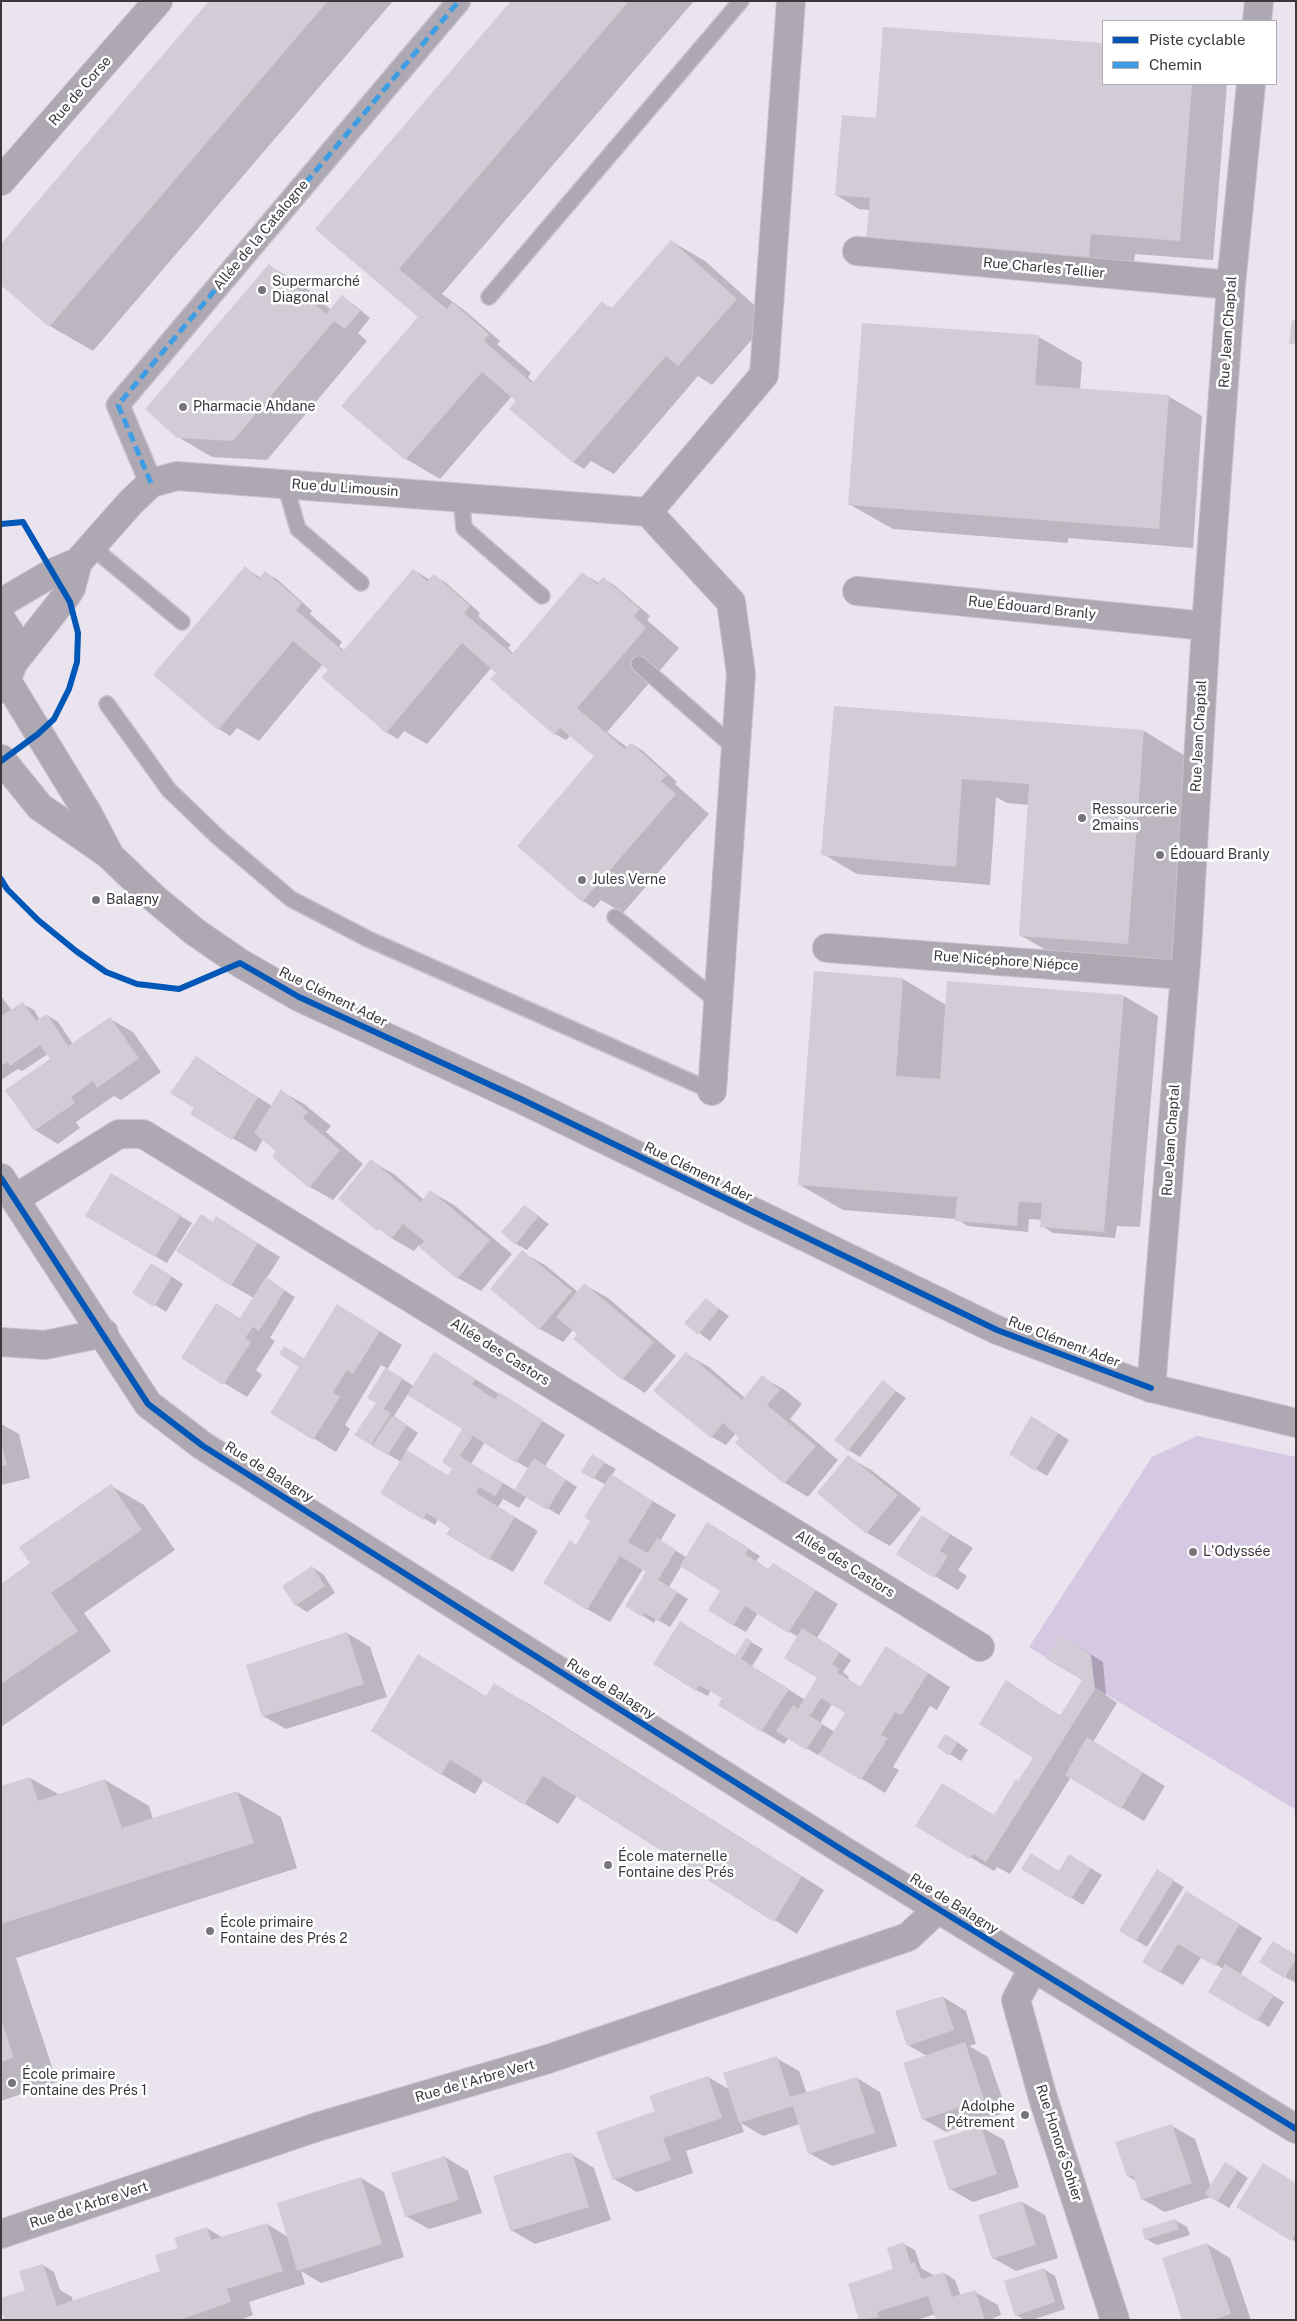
<!DOCTYPE html>
<meta charset="utf-8">
<style>
body{margin:0}
#map{position:relative;width:1297px;height:2321px;overflow:hidden;background:#eae4ef;font-family:"Public Sans",sans-serif}
canvas{display:block}
.frame{position:absolute;inset:0;border:2px solid #3b373f;pointer-events:none}
.legend{position:absolute;left:1102px;top:20px;width:175px;height:65px;box-sizing:border-box;background:#fff;border:1px solid #b1afb2;margin:0;padding:6px 9px;list-style:none;font-size:15px;color:#3b373f}
.legend li{display:flex;align-items:center;gap:10px;height:25px}
.legend b{width:25px;border:1px solid #b1afb2}
</style>
<div id="map">
<canvas width="1297" height="2321"></canvas>
<div class="frame"></div>
<ul class="legend">
<li><b style="height:6px;background:#0057b8"></b>Piste cyclable</li>
<li><b style="height:6px;background:#3f9ee3"></b>Chemin</li>
</ul>
</div>
<script>
const ctx = document.querySelector('canvas').getContext('2d');
ctx.lineJoin = 'round';
function paint(path, color) {
  ctx.fillStyle = color;
  ctx.fill(path, 'evenodd');
}
function shape(rows) {
  const path = new Path2D();
  for (const r of rows) {
    path.moveTo(r[0], r[1]);
    for (let i = 2; i < r.length; i += 2) path.lineTo(r[i], r[i + 1]);
  }
  return path;
}
function strokePath(path, color, width, dash) {
  ctx.strokeStyle = color;
  ctx.lineWidth = width;
  ctx.lineCap = dash ? 'butt' : 'round';
  ctx.setLineDash(dash || []);
  ctx.stroke(path);
}
function label(font, color, halo, rows, align = 'center') {
  ctx.font = font + ' "Public Sans",sans-serif';
  ctx.lineWidth = 5;
  ctx.setLineDash([]);
  ctx.textBaseline = 'middle';
  ctx.strokeStyle = halo;
  ctx.fillStyle = color;
  for (const [text, x, y, turn = 0] of rows) {
    ctx.save();
    ctx.translate(x, y);
    ctx.rotate((+turn || 0) * Math.PI / 180);
    ctx.textAlign = isNaN(turn) ? turn : align;
    if (halo) ctx.strokeText(text, 0, 0);
    ctx.fillText(text, 0, 0);
    ctx.restore();
  }
}
const green = shape([
 [1197,1436,1296,1457,1296,1810,1029,1647,1152,1457]
]);
const shadow = shape([
 [211,1,393,1,93,351,50,326],
 [512,1,694,1,442,294,464,310,500,341,497,344,531,373,528,377,534,383,602,303,613,309,671,241,705,261,770,319,712,385,698,376,614,474,591,461,584,469,573,462,512,396,440,479,406,459,343,406,419,316,317,229],
 [885,28,1103,44,1103,84,1227,84,1213,260,1135,254,1132,281,1001,272,870,210,859,209,836,195,843,117,877,120],
 [269,266,303,285,331,310,342,297,353,304,370,318,358,333,367,341,267,460,212,457,178,437],
 [1039,337,1082,362,1080,390,1168,396,1202,416,1193,548,1068,538,1068,543,893,529,849,504],
 [245,568,261,578,265,573,277,579,312,611,310,614,342,642,339,646,345,651,414,570,430,580,434,576,445,582,480,613,478,616,511,645,508,648,514,654,583,574,599,583,603,578,614,585,650,616,647,620,679,648,607,732,628,748,632,744,643,751,677,782,675,784,709,814,623,913,601,900,594,908,583,901,519,845,596,756,571,735,566,740,555,734,492,667,427,744,404,731,398,739,386,732,323,664,259,741,237,728,230,736,219,729],
 [835,708,1144,731,1187,757,1171,968,1063,960,1020,935,1029,805,1007,803,996,797,990,885,857,874,823,854],
 [903,979,946,1005,948,983,1124,996,1158,1016,1140,1227,1117,1226,1115,1238,1053,1233,1042,1226,1042,1220,1029,1219,1028,1232,968,1226,957,1219,843,1210,800,1185],
 [1,996,12,1011,23,1004,34,1010,40,1020,47,1015,58,1022,73,1044,110,1019,133,1032,161,1072,121,1100,114,1096,76,1122,80,1128,58,1144,35,1130,51,1060,48,1054,22,1071,18,1069,1,1080],
 [196,1058,272,1106,281,1091,304,1104,331,1126,326,1132,363,1164,333,1200,310,1187,273,1157,277,1151,263,1139,256,1152,208,1124,196,1108],
 [371,1161,394,1174,424,1200,431,1192,454,1205,512,1254,481,1291,458,1278,419,1245,414,1251,391,1238],
 [134,1188,192,1223,167,1263,141,1248],
 [525,1206,549,1224,527,1250,516,1244],
 [214,1223,256,1242,280,1257,266,1279,295,1297,270,1338,275,1341,256,1370,262,1375,247,1397,183,1358,241,1319,254,1298,231,1285],
 [522,1252,545,1265,578,1292,585,1285,608,1298,676,1356,645,1393,623,1379,573,1330,563,1342,540,1329],
 [163,1271,183,1284,166,1312,155,1305],
 [706,1299,729,1316,710,1341,686,1323],
 [360,1319,402,1345,387,1370,414,1386,435,1354,565,1435,545,1466,577,1487,559,1515,527,1496,519,1508,503,1499,498,1507,538,1531,513,1572,490,1559,438,1519,435,1525,382,1493,401,1462,356,1435,377,1403,368,1398,387,1368,381,1365,345,1425,350,1429,336,1452,313,1438,305,1359],
 [408,1394,464,1429,454,1468,449,1476,406,1451,418,1433,394,1416],
 [485,1442,529,1469,515,1490,471,1464],
 [686,1354,709,1367,745,1398,762,1377,785,1390,802,1404,790,1419,838,1460,808,1497,785,1483,763,1465,736,1433,726,1445,712,1437],
 [883,1382,906,1398,860,1457,848,1450],
 [1,1424,19,1434,30,1478,1,1485],
 [1043,1424,1069,1440,1047,1476,1011,1454],
 [593,1456,616,1469,611,1476,676,1515,660,1541,686,1557,730,1537,760,1556,756,1561,769,1570,814,1589,838,1604,817,1638,851,1660,843,1672,849,1677,848,1679,862,1688,909,1661,950,1687,937,1710,930,1706,893,1767,899,1770,885,1793,820,1753,818,1755,789,1738,784,1744,762,1731,728,1701,711,1690,708,1696,696,1690,703,1636,736,1656,746,1639,763,1649,752,1666,805,1700,819,1678,798,1637,758,1613,746,1632,733,1625,721,1590,682,1565,669,1587,688,1599,670,1627,656,1619,654,1623,627,1606,648,1572,643,1569,610,1622,587,1609,577,1545,592,1521,606,1485,583,1472],
 [832,1704,846,1713,835,1732,820,1723],
 [848,1457,871,1470,921,1509,890,1546,867,1533],
 [111,1486,144,1505,175,1550,84,1613,111,1651,1,1727,1,1585,30,1565],
 [922,1517,973,1548,958,1570,967,1576,958,1590,898,1554],
 [312,1567,323,1574,335,1593,307,1612,296,1605],
 [347,1633,370,1647,387,1697,286,1729,263,1716],
 [1073,1643,1103,1662,1106,1695,1117,1703,1093,1742,1165,1786,1144,1821,1071,1777,1010,1874,997,1867,994,1871,946,1843,994,1816,1035,1757,1006,1682,1061,1716,1084,1680],
 [419,1656,487,1697,495,1685,529,1704,824,1890,797,1934,577,1796,558,1824,484,1779,475,1794,441,1774],
 [957,1742,968,1750,961,1761,938,1747],
 [30,1778,60,1795,105,1780,149,1806,153,1819,237,1792,281,1817,297,1868,16,1958,57,2082,1,2101,1,1787],
 [1081,1862,1102,1875,1083,1905,1023,1868,1060,1872],
 [1157,1871,1184,1887,1147,1947,1120,1930],
 [1209,1906,1262,1938,1240,1975,1284,2002,1269,2027,1210,1991,1223,1969,1202,1956,1183,1985,1143,1962],
 [1296,1956,1296,1983,1285,1977],
 [943,1997,966,2011,976,2044,969,2046,988,2057,1007,2112,946,2132,923,2119,927,2056,908,2045],
 [776,2058,799,2071,807,2094,857,2078,880,2092,897,2146,832,2166,809,2153,800,2124,763,2136,741,2123,744,2132,686,2151,693,2173,637,2192,614,2179,656,2112,708,2077,730,2090],
 [1172,2126,1195,2139,1211,2187,1237,2170,1248,2178,1229,2208,1211,2197,1165,2212,1142,2199,1136,2181,1128,2176],
 [981,2127,1004,2140,1019,2187,973,2202,950,2189],
 [571,2154,594,2168,611,2220,535,2244,511,2230],
 [445,2157,468,2171,482,2213,429,2229,406,2216],
 [361,2178,384,2192,404,2257,321,2283,301,2271,305,2284,249,2302,253,2315,240,2320,6,2320,43,2265,54,2272,60,2290,72,2297,73,2302,161,2272,179,2249,207,2228,223,2238,267,2224,288,2237],
 [1296,2184,1296,2242,1238,2206],
 [1022,2202,1045,2215,1058,2258,1016,2271,993,2258],
 [1175,2220,1187,2227,1190,2235,1157,2245,1146,2239],
 [904,2244,915,2250,921,2268,935,2276,944,2273,955,2280,961,2296,975,2292,998,2305,1001,2315,993,2318,993,2320,937,2320,935,2314,917,2320,860,2320,896,2270],
 [1207,2244,1230,2258,1251,2320,1183,2320],
 [1044,2269,1055,2276,1065,2309,1032,2320,1025,2320,1016,2315]
]);
const building = shape([
 [209,1,328,1,49,327,1,285,1,244],
 [511,1,629,1,399,269,447,309,452,302,489,334,484,341,532,383,602,301,611,309,671,240,737,299,678,366,666,356,573,463,509,409,516,401,482,372,405,460,341,406,418,317,315,229],
 [883,27,1103,43,1103,84,1192,84,1180,241,1091,234,1089,257,866,240,870,198,835,195,842,115,876,118],
 [269,264,326,314,342,295,360,311,345,329,334,321,233,441,177,438,145,409],
 [1292,320,1296,321,1296,344,1289,344],
 [862,323,1039,335,1035,385,1169,395,1159,529,848,505],
 [245,566,259,579,265,571,302,603,296,610,343,651,413,569,427,581,434,574,470,606,464,613,512,654,582,572,597,584,603,577,640,609,634,616,646,628,577,708,625,749,631,743,667,775,661,781,676,794,582,902,517,846,594,756,560,728,554,735,490,679,496,673,462,643,386,733,321,677,328,670,293,641,218,730,153,675],
 [834,706,1144,730,1128,944,1019,936,1029,784,962,779,956,867,821,855],
 [814,971,903,978,896,1076,940,1079,947,981,1124,995,1104,1232,1040,1227,1042,1203,1019,1202,1017,1226,955,1221,957,1197,798,1185],
 [23,1002,36,1021,47,1014,68,1046,110,1017,139,1058,97,1088,93,1081,71,1097,75,1103,34,1131,5,1090,50,1059,40,1045,10,1066,8,1062,1,1066,1,1016],
 [196,1056,217,1070,216,1072,258,1097,232,1140,190,1114,194,1108,170,1093],
 [281,1089,308,1112,303,1118,340,1150,309,1188,272,1157,276,1151,254,1133],
 [371,1159,421,1202,430,1190,490,1240,457,1279,419,1247,424,1241,403,1224,391,1239,379,1229,377,1231,338,1199],
 [111,1173,181,1215,155,1257,85,1216],
 [524,1205,538,1217,515,1245,501,1232],
 [201,1214,213,1222,216,1216,258,1243,231,1286,176,1251],
 [522,1250,572,1291,539,1330,490,1289],
 [151,1263,172,1276,154,1307,132,1293],
 [266,1277,285,1290,259,1331,253,1327,245,1338,251,1342,223,1385,181,1358,216,1303,240,1318],
 [584,1283,654,1342,622,1380,573,1339,577,1334,556,1317],
 [706,1298,719,1309,698,1335,684,1323],
 [337,1304,380,1331,353,1374,347,1370,333,1392,340,1397,313,1440,270,1413,299,1367,279,1354,284,1346,304,1358],
 [434,1352,476,1379,472,1384,485,1393,495,1399,499,1392,543,1420,516,1463,473,1436,460,1456,503,1483,495,1496,479,1487,476,1493,515,1517,489,1560,446,1534,451,1528,426,1513,423,1520,380,1493,407,1450,448,1476,452,1469,442,1462,462,1429,407,1395],
 [686,1352,742,1400,762,1375,780,1390,767,1405,816,1446,784,1484,735,1443,739,1438,723,1423,711,1438,653,1391],
 [385,1368,403,1378,384,1409,391,1413,371,1445,354,1435,376,1403,367,1398],
 [883,1380,896,1391,848,1451,834,1440],
 [392,1416,407,1425,388,1455,372,1446],
 [1031,1416,1058,1433,1035,1471,1009,1454],
 [1,1443,7,1465,1,1466],
 [592,1454,605,1462,593,1479,581,1472],
 [848,1455,898,1495,866,1534,817,1493],
 [534,1458,566,1480,547,1510,514,1490],
 [611,1474,653,1501,628,1542,648,1553,657,1538,676,1550,658,1580,678,1592,658,1621,645,1613,642,1617,625,1606,646,1572,620,1556,587,1610,543,1583,570,1540,576,1545,590,1521,584,1517],
 [111,1484,142,1530,51,1593,78,1631,1,1684,1,1584,30,1563,19,1547],
 [922,1515,950,1534,940,1551,948,1556,934,1578,896,1554],
 [707,1522,749,1548,745,1554,758,1563,768,1569,773,1563,816,1590,788,1633,745,1606,733,1626,708,1610,720,1591,680,1566],
 [312,1566,325,1586,295,1606,282,1586],
 [680,1621,735,1656,746,1638,752,1641,741,1659,789,1689,761,1732,718,1705,722,1698,699,1685,696,1691,653,1664],
 [802,1628,840,1652,832,1664,839,1669,837,1672,860,1687,886,1646,928,1673,902,1715,895,1712,881,1735,888,1738,861,1780,819,1755,845,1713,821,1698,810,1716,823,1724,806,1750,776,1731,793,1705,798,1709,817,1678,784,1658],
 [347,1632,364,1684,262,1717,246,1665],
 [1061,1635,1091,1655,1095,1689,986,1862,973,1854,970,1859,915,1826,942,1783,994,1815,1016,1779,1018,1781,1033,1758,979,1724,1006,1680,1060,1716,1082,1680,1046,1659],
 [418,1654,486,1696,494,1683,802,1876,774,1922,543,1776,524,1805,450,1760,441,1775,371,1731],
 [945,1734,958,1742,949,1756,937,1747],
 [1087,1737,1143,1772,1121,1809,1065,1775],
 [30,1777,38,1801,105,1779,122,1828,237,1791,254,1843,1,1924,1,1786],
 [1031,1853,1059,1871,1069,1854,1091,1868,1071,1899,1021,1869],
 [1157,1869,1174,1880,1136,1941,1119,1931],
 [1186,1891,1240,1924,1215,1966,1178,1944,1160,1973,1142,1962],
 [1273,1941,1296,1955,1296,1959,1284,1978,1259,1962],
 [1225,1964,1274,1995,1257,2021,1208,1992],
 [943,1996,954,2030,907,2046,895,2011],
 [1,2020,14,2057,1,2062],
 [965,2042,984,2099,922,2120,903,2063],
 [777,2056,790,2097,857,2077,875,2133,808,2154,793,2106,739,2123,723,2073],
 [708,2076,722,2118,663,2138,671,2160,613,2180,596,2132,655,2111,649,2096],
 [1172,2124,1192,2183,1141,2200,1133,2175,1127,2177,1115,2142],
 [981,2126,997,2174,949,2190,933,2141],
 [566,2153,572,2153,589,2207,510,2231,493,2176],
 [445,2156,459,2200,405,2217,391,2173],
 [1225,2162,1238,2170,1217,2202,1205,2194],
 [1263,2163,1296,2183,1296,2233,1291,2241,1236,2207],
 [361,2177,382,2244,297,2271,277,2203],
 [1022,2201,1036,2245,992,2259,978,2215],
 [1175,2219,1179,2229,1145,2240,1142,2229],
 [267,2223,283,2271,227,2289,231,2302,179,2320,5,2320,1,2309,1,2298,25,2290,19,2271,43,2264,57,2306,160,2271,155,2255,178,2248,174,2238,207,2227,211,2240],
 [904,2242,911,2264,914,2262,922,2279,944,2272,952,2297,975,2290,985,2320,936,2320,928,2296,877,2312,879,2317,859,2320,848,2284,893,2269,887,2248],
 [1207,2243,1231,2314,1212,2320,1182,2320,1162,2258],
 [1044,2268,1055,2302,1015,2316,1004,2281]
]);
const service = shape([
 [489,297,741,1],
 [285,484,298,529,361,583],
 [461,497,464,528,542,596],
 [92,547,182,622],
 [639,664,735,748],
 [107,704,169,790,219,838,291,899,368,939,712,1091],
 [615,917,718,1002]
]);
const pedestrian = shape([
 [151,483,118,405,459,1]
]);
const minor = shape([
 [1257,21,1259,1],
 [1,181,158,1],
 [857,251,1231,285],
 [648,512,731,602,741,674,712,1091],
 [648,512,764,375,791,1],
 [857,591,1206,626],
 [1,603,52,573,78,562,131,502,151,483,177,476,648,512],
 [13,663,66,596,71,588,78,562],
 [827,948,1184,975],
 [1,1178,148,1404,203,1446,844,1851,1296,2129],
 [16,1198,119,1134,143,1134,980,1647],
 [1,1342,45,1345,104,1333],
 [1151,1388,1187,949,1206,626,1231,285,1251,84],
 [1033,1968,1016,2000,1043,2098,1115,2320],
 [1,2234,317,2127,548,2059,908,1937,938,1909]
]);
const tertiary = shape([
 [1,619,10,633,13,648,11,669,1,689],
 [7,681,87,812,108,852],
 [1,759,40,807,108,854,154,898,195,932,240,963,299,997,523,1100,997,1330,1151,1388,1296,1423]
]);
const quiet = shape([
 [151,483,118,405,459,1]
]);
const cycleway = shape([
 [1,524,23,522,70,602,78,633,77,662,69,689,54,719,38,734,1,761],
 [1,879,7,889,38,920,76,951,106,972,137,984,179,989,240,963,299,997,523,1100,997,1330,1151,1388],
 [1,1178,148,1404,203,1446,844,1851,1296,2129]
]);
const markers = [
 [262,290,5,"#78747d"],
 [183,407,5,"#78747d"],
 [1082,818,5,"#78747d"],
 [1160,855,5,"#78747d"],
 [582,880,5,"#78747d"],
 [96,900,5,"#78747d"],
 [1193,1552,5,"#78747d"],
 [608,1865,5,"#78747d"],
 [210,1931,5,"#78747d"],
 [12,2083,5,"#78747d"],
 [1025,2115,5,"#78747d"]
];
const streetNames = [
 ["Rue de Corse",80,91,-49],
 ["Allée de la Catalogne",261,235,-50],
 ["Rue Charles Tellier",1044,268,5],
 ["Rue Jean Chaptal",1228,332,-86],
 ["Rue du Limousin",345,488,4],
 ["Rue Édouard Branly",1032,608,6],
 ["Rue Jean Chaptal",1199,736,-87],
 ["Rue Nicéphore Niépce",1006,961,4],
 ["Rue Clément Ader",333,997,26],
 ["Rue Jean Chaptal",1171,1140,-86],
 ["Rue Clément Ader",698,1172,26],
 ["Rue Clément Ader",1064,1342,21],
 ["Allée des Castors",500,1352,32],
 ["Rue de Balagny",269,1472,32],
 ["Allée des Castors",845,1564,32],
 ["Rue de Balagny",611,1689,32],
 ["Rue de Balagny",954,1904,32],
 ["Rue de l'Arbre Vert",475,2081,-16],
 ["Rue Honoré Sohier",1059,2143,72],
 ["Rue de l'Arbre Vert",89,2205,-18]
];
const poiNames = [
 ["Supermarché",272,282],
 ["Diagonal",272,298],
 ["Pharmacie Ahdane",193,407],
 ["Ressourcerie",1092,810],
 ["2mains",1092,826],
 ["Édouard Branly",1170,855],
 ["Jules Verne",592,880],
 ["Balagny",106,900],
 ["L'Odyssée",1203,1552],
 ["École maternelle",618,1857],
 ["Fontaine des Prés",618,1873],
 ["École primaire",220,1923],
 ["Fontaine des Prés 2",220,1939],
 ["École primaire",22,2075],
 ["Fontaine des Prés 1",22,2091],
 ["Adolphe",1015,2107,"right"],
 ["Pétrement",1015,2123,"right"]
];
paint(green, '#d6c8e3');
paint(shadow, '#0003');
paint(building, '#d1ccd5');
strokePath(service, '#c7c2cb', 18);
strokePath(pedestrian, '#c7c2cb', 25);
strokePath(minor, '#c7c2cb', 30);
strokePath(tertiary, '#c7c2cb', 30);
strokePath(service, '#aea8b3', 15);
strokePath(pedestrian, '#aea8b3', 22);
strokePath(minor, '#aea8b3', 28);
strokePath(tertiary, '#aea8b3', 28);
strokePath(quiet, '#3f9ee3', 5, [10, 5]);
strokePath(cycleway, '#0057b8', 6);
for (const [x, y, r, color] of markers) {
  const dot = new Path2D();
  dot.arc(x, y, r, 0, 2 * Math.PI);
  ctx.fillStyle = color;
  ctx.fill(dot);
  strokePath(dot, '#fff', 2);
}
label('14px', '#3b373f', '#fff', streetNames);
label('14px', '#3b373f', '#fff', poiNames, 'left');
</script>
